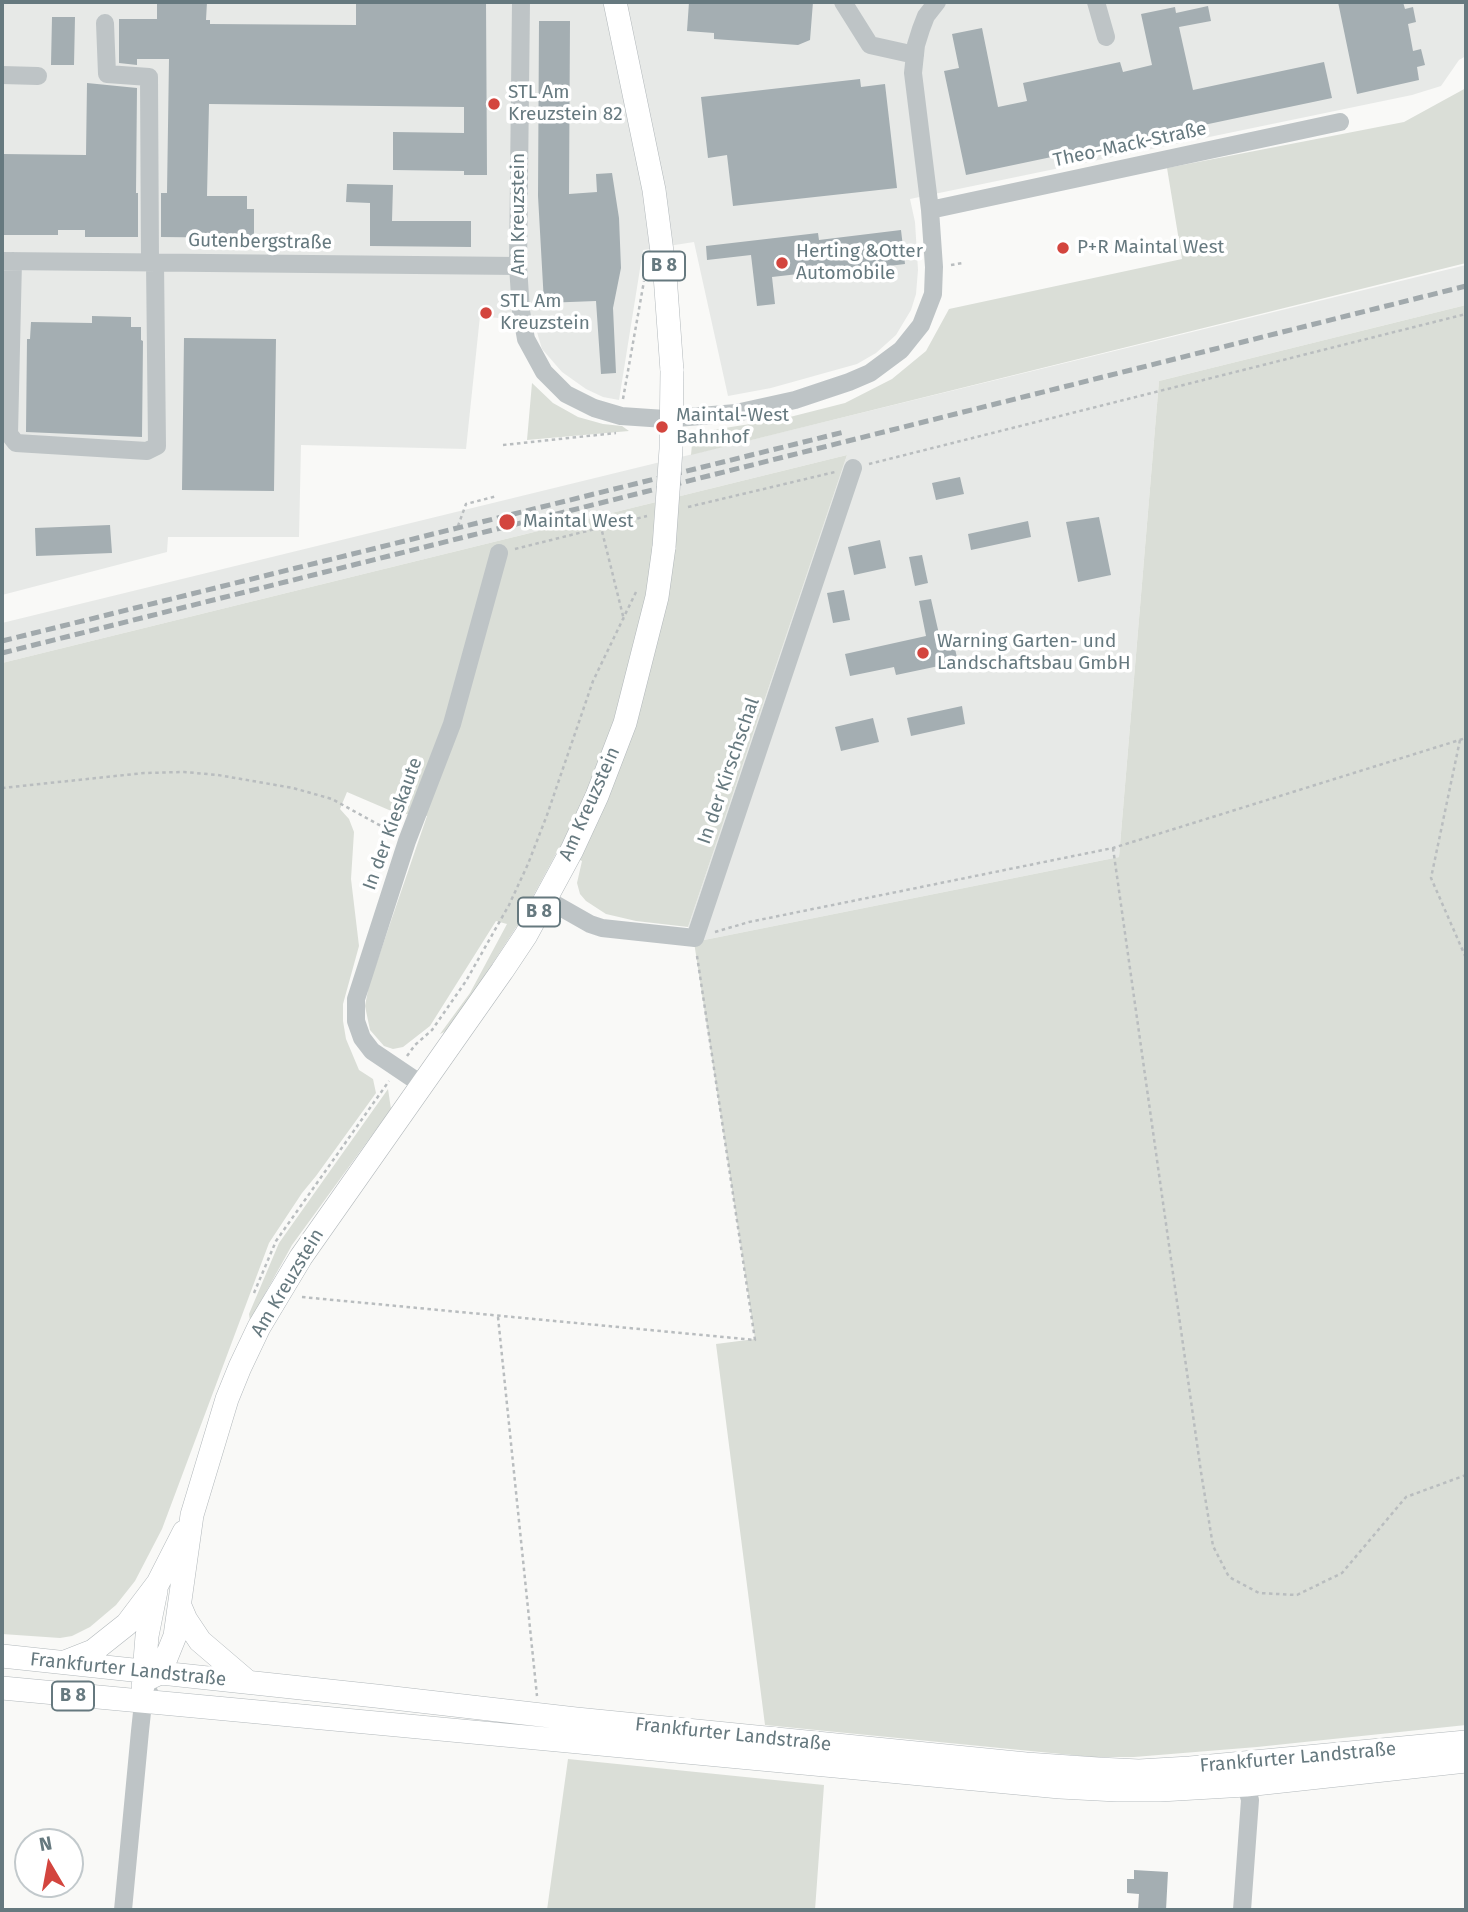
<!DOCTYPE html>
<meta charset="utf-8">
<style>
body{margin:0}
#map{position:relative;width:1468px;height:1912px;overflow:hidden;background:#f9f9f7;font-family:"Fira Sans",sans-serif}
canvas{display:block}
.frame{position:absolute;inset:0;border:4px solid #66797f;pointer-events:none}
.north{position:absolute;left:14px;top:1828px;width:70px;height:70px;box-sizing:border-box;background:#fff;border:2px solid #c2c9cc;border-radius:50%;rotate:350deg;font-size:19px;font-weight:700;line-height:28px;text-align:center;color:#66797f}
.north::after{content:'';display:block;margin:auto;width:24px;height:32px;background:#d3453e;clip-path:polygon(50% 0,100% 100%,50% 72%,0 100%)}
</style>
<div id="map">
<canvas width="1468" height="1912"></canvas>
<div class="frame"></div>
<div class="north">N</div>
</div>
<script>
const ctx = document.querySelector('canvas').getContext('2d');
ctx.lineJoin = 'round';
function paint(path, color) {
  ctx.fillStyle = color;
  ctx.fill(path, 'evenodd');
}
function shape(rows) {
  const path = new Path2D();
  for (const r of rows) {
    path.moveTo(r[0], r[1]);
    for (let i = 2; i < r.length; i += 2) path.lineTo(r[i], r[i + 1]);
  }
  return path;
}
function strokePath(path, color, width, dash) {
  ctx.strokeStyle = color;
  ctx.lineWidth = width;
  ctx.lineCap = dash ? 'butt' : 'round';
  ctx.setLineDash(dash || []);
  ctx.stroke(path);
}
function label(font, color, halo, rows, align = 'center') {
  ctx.font = font + ' "Fira Sans",sans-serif';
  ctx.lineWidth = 7;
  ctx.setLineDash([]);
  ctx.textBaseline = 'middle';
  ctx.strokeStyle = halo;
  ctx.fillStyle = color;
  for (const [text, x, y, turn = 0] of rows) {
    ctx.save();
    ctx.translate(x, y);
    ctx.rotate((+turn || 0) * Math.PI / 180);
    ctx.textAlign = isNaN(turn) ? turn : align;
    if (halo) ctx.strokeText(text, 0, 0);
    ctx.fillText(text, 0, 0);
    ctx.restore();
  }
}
const built = shape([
 [2,2,1466,2,1466,56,1459,60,1441,86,1412,95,910,199,915,222,918,270,916,294,911,310,896,335,876,353,857,364,771,388,728,396,694,242,643,250,619,400,603,397,586,389,562,372,542,349,534,322,480,316,466,449,301,445,299,537,168,537,167,552,2,595],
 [1466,265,1466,305,1159,381,1119,857,694,942,688,927,847,455,2,663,2,623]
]);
const green = shape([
 [1466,88,1466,263,691,455,693,433,782,419,845,403,892,379,926,351,949,309,1182,259,1167,168,1404,122],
 [1466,305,1466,1725,1257,1747,1134,1757,1092,1757,765,1725,716,1344,755,1339,694,942,1119,857,1159,381],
 [532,383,553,403,578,417,603,424,622,426,629,431,527,440],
 [847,455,688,927,636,921,606,914,586,901,580,894,577,883,582,861,558,850,517,926,449,1030,440,1034,470,993,507,924,496,921,430,1026,403,1047,393,1049,384,1046,370,1030,365,1006,369,985,427,816,396,813,347,792,340,809,349,819,354,832,351,879,359,946,343,1004,343,1021,346,1039,359,1070,373,1079,376,1093,316,1176,302,1193,269,1243,162,1529,135,1581,116,1605,90,1627,72,1636,60,1638,2,1634,2,663],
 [388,1089,391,1109,292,1245,250,1321,249,1314,279,1243],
 [568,1759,824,1785,815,1910,547,1910]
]);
const building = shape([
 [157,2,207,2,206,20,210,20,210,24,356,25,356,2,486,2,487,175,464,175,464,171,393,170,393,132,464,133,464,107,209,104,207,196,247,196,247,209,254,209,254,238,161,237,161,193,167,193,169,59,137,59,137,65,119,63,119,19,157,19],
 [689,2,813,2,810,40,798,45,714,39,714,33,687,31],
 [1338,2,1403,2,1405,9,1413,7,1416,22,1408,24,1413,51,1421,49,1425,65,1417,67,1419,80,1357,94],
 [1208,6,1211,21,1179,27,1193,90,1324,62,1332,98,966,175,944,71,959,68,952,34,982,28,998,107,1027,101,1023,83,1120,62,1123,72,1152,65,1141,14,1175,7,1176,13],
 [52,17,75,17,74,65,51,65],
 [539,21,570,21,569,194,597,192,596,174,612,173,619,218,621,268,613,308,616,373,601,374,596,301,544,303,538,196],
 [860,79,861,87,885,84,897,188,733,206,727,155,708,158,701,97],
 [87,83,137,88,136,193,138,193,138,237,85,237,85,230,58,230,58,235,2,235,2,154,86,155],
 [347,184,393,185,392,221,471,221,471,247,370,246,370,203,346,202],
 [901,230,905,264,807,276,807,273,772,277,775,304,757,306,751,255,707,260,706,246,818,233,819,240],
 [92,316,131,317,131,327,141,327,141,340,143,341,142,437,26,432,27,339,30,339,31,322,92,323],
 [184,338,276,339,274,491,182,490],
 [960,477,964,494,936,500,932,483],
 [1099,517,1111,575,1078,582,1066,522],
 [1028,521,1031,537,971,550,968,534],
 [110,525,112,553,36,556,35,528],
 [880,540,886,568,854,575,848,547],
 [922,555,928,583,915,586,909,557],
 [844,590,850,620,833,623,827,593],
 [931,599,939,634,951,631,958,662,896,675,894,667,850,676,845,654,926,636,919,601],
 [962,706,965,724,911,736,907,718],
 [873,718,879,742,841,751,835,727],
 [1134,1870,1168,1872,1166,1910,1138,1910,1139,1894,1127,1893,1127,1879,1134,1879]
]);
const path = shape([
 [951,265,963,263],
 [623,399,644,281],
 [503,445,616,433],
 [869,464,1466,314],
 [688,507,835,472],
 [597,511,624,620],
 [458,526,466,504,497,496],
 [515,549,647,516],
 [1460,740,1431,878,1466,958],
 [2,788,144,773,184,772,218,775,293,788,332,799,392,832],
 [1113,848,1201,1472,1213,1546,1229,1577,1259,1593,1297,1595,1342,1573,1406,1497,1466,1475],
 [715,932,749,922,1113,848,1466,738],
 [407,1056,415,1045,432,1030,466,981,509,905,528,864,547,815,593,681,636,592],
 [254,1293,276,1241,389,1081],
 [302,1297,755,1340,697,956],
 [498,1317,537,1696]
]);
const minor = shape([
 [521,2,518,266,521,311,526,339,544,372,566,394,594,408,621,416,665,419,736,413,795,400,849,382,870,373,901,350,921,325,933,294,934,267,930,210,913,73,916,45,921,29,926,16,937,2],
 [843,2,870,45,915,55],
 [1096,2,1106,37],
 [105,23,107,74,149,77,150,262],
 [2,75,38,76],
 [930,210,1340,122],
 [2,261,518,266],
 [13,261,9,434,16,443,147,451,157,446,155,262],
 [546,899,590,924,602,928,695,938,853,468],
 [421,1084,372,1051,362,1038,356,1021,356,999,407,841,452,724,499,553],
 [123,1910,140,1731,143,1703,149,1692],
 [1242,1910,1250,1800,1246,1785]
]);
const major = shape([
 [615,2,654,190,665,275,672,371],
 [180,1606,186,1620,200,1641,248,1682],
 [2,1656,376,1696,576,1719,1026,1764,1098,1769,1139,1771,1190,1768,1466,1742],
 [65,1662,93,1651,127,1624,158,1583,184,1532],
 [147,1679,160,1673,175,1636,192,1515,227,1399,240,1367,259,1327,301,1257,502,971,526,935,572,850,597,796,625,723,657,597,664,547],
 [143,1686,147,1636,156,1591],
 [2,1688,1060,1787,1117,1790,1160,1790,1246,1785,1466,1761]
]);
const rail = shape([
 [2,641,844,432],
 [2,653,1466,286]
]);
const majorBridge = shape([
 [664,547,671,449,672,371]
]);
const markers = [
 [494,104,7,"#d3453e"],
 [1063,248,7,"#d3453e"],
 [782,263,7,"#d3453e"],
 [486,313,7,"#d3453e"],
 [662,427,7,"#d3453e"],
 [507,522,9,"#d3453e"],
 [923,653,7,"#d3453e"]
];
const shields = [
 [664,266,42],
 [539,912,42],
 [73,1696,42]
];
const shieldNames = [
 ["B 8",664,266],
 ["B 8",539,912],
 ["B 8",73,1696]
];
const poiNames = [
 ["STL Am",508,93],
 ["Kreuzstein 82",508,115],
 ["P+R Maintal West",1077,248],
 ["Herting &Otter",796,252],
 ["Automobile",796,274],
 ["STL Am",500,302],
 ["Kreuzstein",500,324],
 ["Maintal-West",676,416],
 ["Bahnhof",676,438],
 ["Maintal West",523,522],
 ["Warning Garten- und",937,642],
 ["Landschaftsbau GmbH",937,664]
];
const streetNames = [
 ["Theo-Mack-Straße",1130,145,-12],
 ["Am Kreuzstein",519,214,-90],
 ["Gutenbergstraße",260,242,1],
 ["In der Kirschschal",729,771,-71],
 ["Am Kreuzstein",590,804,-66],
 ["In der Kieskaute",393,824,-70],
 ["Am Kreuzstein",288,1283,-59],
 ["Frankfurter Landstraße",128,1670,6],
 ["Frankfurter Landstraße",733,1735,6],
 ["Frankfurter Landstraße",1298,1758,-5]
];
paint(built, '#e7e9e7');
paint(green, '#daded7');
paint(building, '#a4aeb2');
strokePath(major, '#b2b8bb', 24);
strokePath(path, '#b9bdbf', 2.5, [3.5, 3.5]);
strokePath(minor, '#bec4c6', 18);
strokePath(major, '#fff', 23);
strokePath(rail, '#a1a9ac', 5, [10, 5]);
strokePath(majorBridge, '#b2b8bb', 24, []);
strokePath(majorBridge, '#fff', 23);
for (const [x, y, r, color] of markers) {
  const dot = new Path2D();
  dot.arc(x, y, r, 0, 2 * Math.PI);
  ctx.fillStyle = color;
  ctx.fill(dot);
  strokePath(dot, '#fff', 2.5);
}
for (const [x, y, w] of shields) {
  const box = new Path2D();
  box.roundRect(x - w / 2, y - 14.5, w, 29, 5);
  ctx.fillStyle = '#fff';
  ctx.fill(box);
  strokePath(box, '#66797f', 2);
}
label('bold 18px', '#66797f', null, shieldNames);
label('19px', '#66797f', '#fff', poiNames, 'left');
label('19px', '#66797f', '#fff', streetNames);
</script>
